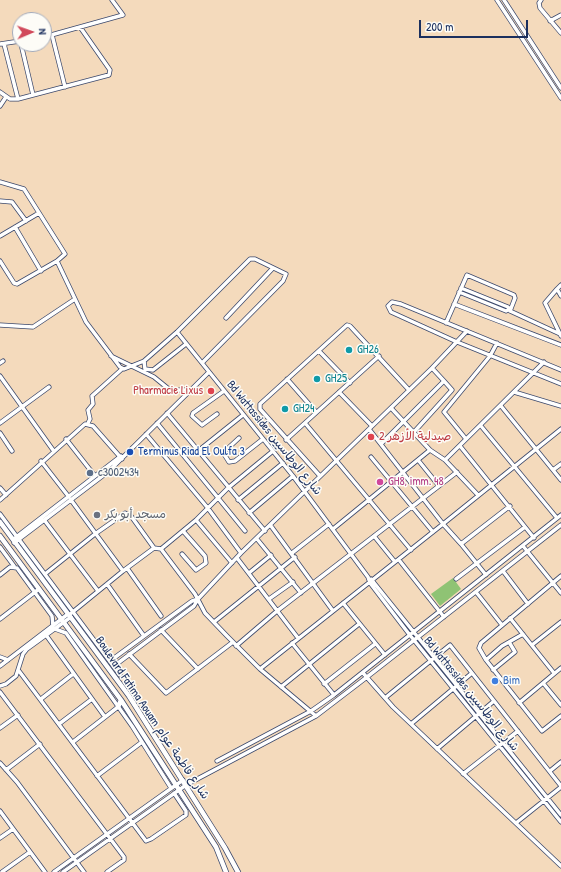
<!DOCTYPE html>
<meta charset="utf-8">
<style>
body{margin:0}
#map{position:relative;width:561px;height:872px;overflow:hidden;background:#f4dabc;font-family:"Patrick Hand",sans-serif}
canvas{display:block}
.north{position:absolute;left:12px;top:12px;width:40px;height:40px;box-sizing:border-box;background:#fdfcf7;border:1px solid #a3aaba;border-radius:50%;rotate:88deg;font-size:11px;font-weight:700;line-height:16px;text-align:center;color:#1b2f5e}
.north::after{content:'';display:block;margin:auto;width:14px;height:18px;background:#d1495b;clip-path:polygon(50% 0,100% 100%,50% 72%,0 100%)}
.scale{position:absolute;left:419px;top:20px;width:109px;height:18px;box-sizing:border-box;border:2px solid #1b2f5e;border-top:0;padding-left:5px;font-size:12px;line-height:14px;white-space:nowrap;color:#1b2f5e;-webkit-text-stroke:3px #fdfcf7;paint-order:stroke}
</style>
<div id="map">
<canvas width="561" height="872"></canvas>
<div class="north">N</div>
<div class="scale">200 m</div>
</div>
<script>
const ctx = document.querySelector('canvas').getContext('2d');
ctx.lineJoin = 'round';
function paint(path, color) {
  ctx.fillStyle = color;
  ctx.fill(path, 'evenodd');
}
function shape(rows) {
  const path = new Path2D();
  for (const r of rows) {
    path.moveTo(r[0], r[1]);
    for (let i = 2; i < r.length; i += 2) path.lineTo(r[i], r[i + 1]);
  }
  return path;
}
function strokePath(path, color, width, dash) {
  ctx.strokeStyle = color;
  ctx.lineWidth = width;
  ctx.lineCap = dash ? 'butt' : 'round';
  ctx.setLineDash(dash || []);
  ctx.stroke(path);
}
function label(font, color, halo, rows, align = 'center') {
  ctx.font = font + ' "Patrick Hand","Playpen Sans Arabic",sans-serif';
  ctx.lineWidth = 3;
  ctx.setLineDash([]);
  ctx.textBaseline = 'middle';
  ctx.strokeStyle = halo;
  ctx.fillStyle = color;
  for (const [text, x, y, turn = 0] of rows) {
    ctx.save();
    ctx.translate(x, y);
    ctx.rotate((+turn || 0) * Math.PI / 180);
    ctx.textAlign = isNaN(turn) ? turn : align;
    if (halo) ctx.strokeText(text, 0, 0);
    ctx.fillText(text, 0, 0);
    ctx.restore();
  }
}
const green = shape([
 [453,578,461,589,440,606,431,594]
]);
const minor = shape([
 [497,0,561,98],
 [504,0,561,88],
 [541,0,539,3,540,8,561,33],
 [550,21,561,15],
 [52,35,65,87],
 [44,37,123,15,112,0],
 [0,44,20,41],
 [4,44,18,99],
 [21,44,33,95],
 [0,92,10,99,18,99,109,75,110,70,80,27],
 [0,106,6,97],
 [0,182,24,189,65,254,57,261,17,284,14,283,0,261],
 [0,201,12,202,26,221],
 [15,227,41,271],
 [0,236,39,213],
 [57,261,86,322,120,367,124,369,144,361,177,332,250,259,255,259,286,274,283,281,202,363],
 [561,285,557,289,561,296],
 [461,288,508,307,510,311,560,334],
 [557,289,545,303,561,336],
 [459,292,506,311,508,310],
 [454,304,561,345],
 [226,318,273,268],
 [446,323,467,275,514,295,515,298,510,311],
 [0,325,33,327,75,299],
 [177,332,293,476,368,577,370,583,409,634,561,822],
 [319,351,350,383],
 [111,356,154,377,170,390,191,390],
 [144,361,145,369,153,370,186,344],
 [0,363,3,361],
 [561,370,401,304,392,302,388,306,391,312,457,342,561,384],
 [0,376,53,450],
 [287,379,316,412],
 [339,392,372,426],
 [514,392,561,406],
 [501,406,561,480],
 [391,408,430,450,445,460,478,495],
 [167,413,265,531],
 [217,414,202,425,192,416,193,413,224,391],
 [0,423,49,387],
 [88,423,90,419,88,410,93,404,92,396,122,369],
 [157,423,245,531],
 [305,423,411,550],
 [481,426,557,518],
 [414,432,452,390,444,381],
 [0,433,12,451],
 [146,434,207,507,241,553],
 [239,438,225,451,224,454,229,462,235,461,263,439],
 [66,439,95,476],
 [466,439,444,412,490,356,497,343],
 [286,440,379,356],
 [381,444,444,381,432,368],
 [460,446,534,538],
 [198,451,243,415],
 [371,457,433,532],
 [418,460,439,486],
 [445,460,544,362],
 [41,461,69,497],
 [553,470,561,464],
 [320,476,260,409,260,404,347,325,350,326,409,390],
 [0,488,6,495],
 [0,500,85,424,93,426,122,459],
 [238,500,283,463],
 [510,506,461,544,443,524,561,429],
 [249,513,293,476],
 [0,514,120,675],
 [196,520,232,563],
 [45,521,98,591],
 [271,526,333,611],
 [333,529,430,450],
 [374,536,395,562],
 [15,538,121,456],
 [257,539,301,593],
 [14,543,109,471,209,372],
 [461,544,486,575],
 [523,546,561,593],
 [0,547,14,566],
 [161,549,195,594,205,613,227,636,260,669,316,716],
 [292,553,329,524],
 [182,554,196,570,206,563,205,556,183,531],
 [237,558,298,638],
 [399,560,444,617],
 [127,568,161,616],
 [123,571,154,548,161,549,196,520,228,488,273,451],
 [503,571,528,604],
 [249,573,271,555],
 [45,574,95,534,125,513,131,516,154,548],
 [0,575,10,567,17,568,52,616,53,626],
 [561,576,481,643,479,648,486,660,542,731,561,716],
 [371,579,561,815],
 [456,579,525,527],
 [107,584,144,636],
 [476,592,502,625],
 [269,599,293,582],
 [343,603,385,655],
 [69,615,123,571,71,500],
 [510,618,554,673],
 [0,619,39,589],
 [214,622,295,557],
 [55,629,66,633,132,726,171,788],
 [161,630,198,669],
 [46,635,105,717],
 [292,643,334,695],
 [532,645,561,622],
 [236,646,277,611,457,472],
 [129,654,166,693,233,642],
 [0,657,8,660],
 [486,660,502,646,523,634],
 [110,661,192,601,198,599],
 [0,666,68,614],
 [114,666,194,606,198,599,241,553,432,368,467,331],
 [260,669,443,524,369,429],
 [493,670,515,652,509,642],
 [19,671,146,841,151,839,186,815,186,811,174,793],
 [363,673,393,707,561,866],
 [543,683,561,705],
 [324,684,375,644],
 [0,686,6,684,16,676,23,654,27,649,71,617],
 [281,687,359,624],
 [0,692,124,857,124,860,107,872],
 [385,698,450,645,561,786],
 [41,699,73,674],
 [519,703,561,668],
 [59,724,92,699],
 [411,724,472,673],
 [0,728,18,715],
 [73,742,118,707],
 [437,749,494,701],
 [217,761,311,711,334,695,561,515],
 [0,763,17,782,84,872],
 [6,770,40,744],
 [550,771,561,762],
 [463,774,518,731],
 [97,776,142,742],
 [0,811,45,872],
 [516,823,561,787],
 [0,838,13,829],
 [2,872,30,852],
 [54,872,183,780],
 [63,872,186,785,316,716,367,677,561,525]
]);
const major = shape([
 [0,522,129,696,225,848,238,872],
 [0,536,121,700,216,847,226,872],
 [118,707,121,700]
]);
const markers = [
 [349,350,4,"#0f9aa8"],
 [317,379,4,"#0f9aa8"],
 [211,391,4,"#e0444e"],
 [285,409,4,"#0f9aa8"],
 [371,437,4,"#e0444e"],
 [130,452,4,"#1a4fb4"],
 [90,473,4,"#5c6f8a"],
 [380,482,4,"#d1479c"],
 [97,515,4,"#6b7280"],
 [495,681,4,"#3f7fe0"]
];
const cultureNames = [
 ["GH26",357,350],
 ["GH25",325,379],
 ["GH24",293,409]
];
const healthNames = [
 ["Pharmacie Lixus",203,391],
 ["صيدلية الأزهر 2",379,437,"left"]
];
const streetNames = [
 ["Bd Wattassides شارع الوطاسيين",274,438,51],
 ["Bd Wattassides شارع الوطاسيين",471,694,51],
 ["Boulevard Fatima Aouam شارع فاطمة عوام",152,718,56]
];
const transitNames = [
 ["Terminus Riad El Oulfa 3",138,452]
];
const serviceNames = [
 ["c3002434",98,473]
];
const hotelNames = [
 ["GH8, imm. 48",388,482]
];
const worshipNames = [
 ["مسجد أبو بكر",105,515]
];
const shopNames = [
 ["Bim",503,681]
];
paint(green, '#8fc374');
strokePath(minor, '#3c496c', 5);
strokePath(major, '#3c496c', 6);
strokePath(minor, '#fff', 3.5);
strokePath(major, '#fff', 4.5);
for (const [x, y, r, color] of markers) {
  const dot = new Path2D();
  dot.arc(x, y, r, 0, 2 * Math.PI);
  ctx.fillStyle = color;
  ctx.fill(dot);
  strokePath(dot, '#fdfcf7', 1.5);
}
label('12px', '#0d838f', '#fdfcf7', cultureNames, 'left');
label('12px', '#be3a42', '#fdfcf7', healthNames, 'right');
label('12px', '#1b2f5e', '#fdfcf7', streetNames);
label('12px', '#164399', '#fdfcf7', transitNames, 'left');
label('12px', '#4e5e75', '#fdfcf7', serviceNames, 'left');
label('12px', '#b23c85', '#fdfcf7', hotelNames, 'left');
label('12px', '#5b616d', '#fdfcf7', worshipNames, 'left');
label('12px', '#366cbe', '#fdfcf7', shopNames, 'left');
</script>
